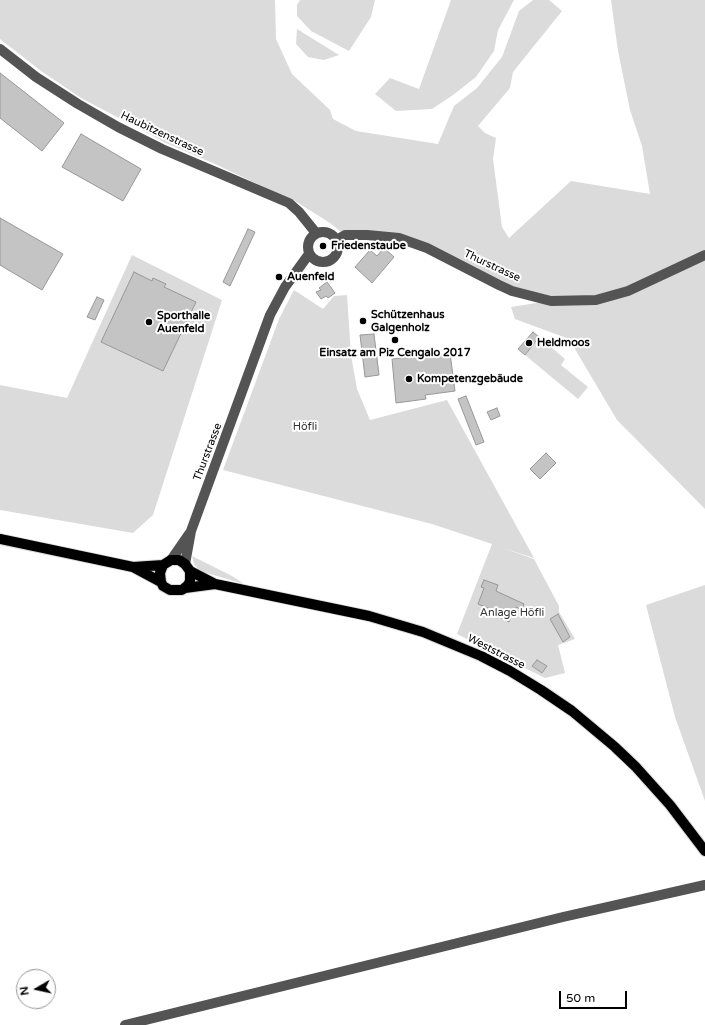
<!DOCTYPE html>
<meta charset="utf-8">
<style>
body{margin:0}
#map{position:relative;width:705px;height:1025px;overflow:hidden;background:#fff;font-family:"Varela Round",sans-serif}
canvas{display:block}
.north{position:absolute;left:16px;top:969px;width:40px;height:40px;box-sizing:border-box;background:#fff;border:1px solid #999;border-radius:50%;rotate:261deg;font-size:11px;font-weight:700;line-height:16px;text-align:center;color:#000}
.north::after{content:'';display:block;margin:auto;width:14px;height:18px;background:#000;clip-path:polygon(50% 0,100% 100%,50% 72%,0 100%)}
.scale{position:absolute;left:559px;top:991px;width:68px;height:18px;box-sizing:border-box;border:2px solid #000;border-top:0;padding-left:5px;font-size:12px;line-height:14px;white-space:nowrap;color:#000;-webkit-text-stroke:3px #fff;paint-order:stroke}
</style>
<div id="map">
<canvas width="705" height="1025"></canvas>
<div class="north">N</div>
<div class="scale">50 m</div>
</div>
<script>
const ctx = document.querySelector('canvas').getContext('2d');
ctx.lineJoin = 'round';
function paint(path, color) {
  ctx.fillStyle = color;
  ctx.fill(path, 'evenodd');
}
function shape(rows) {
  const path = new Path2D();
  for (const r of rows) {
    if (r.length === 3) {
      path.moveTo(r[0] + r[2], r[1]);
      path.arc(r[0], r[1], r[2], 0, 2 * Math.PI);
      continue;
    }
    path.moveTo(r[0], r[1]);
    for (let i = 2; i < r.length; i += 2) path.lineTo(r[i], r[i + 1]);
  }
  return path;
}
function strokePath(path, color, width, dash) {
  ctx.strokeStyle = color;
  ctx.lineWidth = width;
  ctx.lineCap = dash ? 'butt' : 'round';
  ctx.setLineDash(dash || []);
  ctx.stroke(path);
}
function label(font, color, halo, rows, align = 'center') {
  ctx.font = font + ' "Varela Round",sans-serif';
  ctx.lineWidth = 4;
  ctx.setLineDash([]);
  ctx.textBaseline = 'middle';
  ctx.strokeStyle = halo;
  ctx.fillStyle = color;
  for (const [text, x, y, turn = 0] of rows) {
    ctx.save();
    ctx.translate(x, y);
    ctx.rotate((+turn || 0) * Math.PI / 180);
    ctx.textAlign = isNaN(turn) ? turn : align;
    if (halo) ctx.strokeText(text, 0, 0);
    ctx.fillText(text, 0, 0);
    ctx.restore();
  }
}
const green = shape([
 [0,0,275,0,276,39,292,74,330,110,333,119,356,131,438,144,454,106,477,88,502,57,519,11,533,0,549,0,562,11,513,72,510,88,478,126,485,133,496,138,493,159,502,227,509,238,571,181,650,194,642,146,630,110,618,51,611,0,705,0,705,509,617,420,569,339,515,319,511,307,549,301,512,291,399,239,345,235,330,223,292,199,268,189,215,164,166,143,81,98,41,71,0,39],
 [300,0,375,0,371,17,349,51,311,31,297,16,297,5],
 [451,0,514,0,498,30,494,51,476,77,453,95,432,109,396,111,375,94,390,78,419,89],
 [297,29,339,55,324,60,308,57,296,44],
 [132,255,222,300,153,515,133,533,0,510,0,385,67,398],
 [294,290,323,309,334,296,347,295,351,355,357,389,370,420,447,400,534,558,503,548,534,559,559,606,559,612,575,639,558,645,565,673,545,678,457,634,492,544,432,524,223,470,279,319],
 [539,337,565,359,561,365,588,387,578,399,525,355],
 [192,556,232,576,244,584,200,571,194,564],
 [705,585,705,801,675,717,646,605]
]);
const building = shape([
 [0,73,64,123,42,151,0,118,0,73],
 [81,134,141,169,123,201,62,167,81,134],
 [0,218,63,254,42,290,0,265,0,218],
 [248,229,255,232,230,286,223,282,248,229],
 [384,248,394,257,372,283,355,267,370,250,377,256,384,248],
 [134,272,152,281,153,278,166,284,164,287,196,302,163,371,101,342,134,272],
 [327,282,335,293,328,298,326,296,321,299,316,292,321,290,319,288,327,282],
 [97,297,104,300,95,320,87,317,97,297],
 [533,332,539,337,525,355,518,349,533,332],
 [374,334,379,375,365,377,360,335,374,334],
 [450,353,455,391,425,395,426,399,396,403,392,359,450,353],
 [466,396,484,442,476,445,458,399,466,396],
 [497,408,500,416,491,420,487,412,497,408],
 [546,453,556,463,540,479,530,469,546,453],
 [484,580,498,585,496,591,524,604,522,610,516,607,509,622,496,615,498,612,478,604,484,588,481,587,484,580],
 [558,614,570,637,563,642,550,619,558,614],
 [537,660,547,666,542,673,532,666,537,660]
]);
const minor = shape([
 [0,49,36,77,78,104,118,127,162,149,289,203,299,212,316,233],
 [323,247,15],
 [336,240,345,235,367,235,399,238,427,248,499,285,512,291,551,301,596,300,628,291,705,255],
 [171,560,189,534],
 [185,564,191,531,270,315,285,287,309,254],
 [125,1025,563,917,705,885]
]);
const major = shape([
 [0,539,133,567,161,582],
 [133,567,163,565],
 [190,571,190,581,188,585,182,590,170,590,163,586,161,582,160,573,163,565,171,560,179,560,185,564,190,571,215,584,369,616,423,632,481,656,510,671,541,690,572,711,615,747,635,766,670,805,705,851],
 [185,588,215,584]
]);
const markers = [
 [323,246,4,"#000"],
 [279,277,4,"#000"],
 [363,321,4,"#000"],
 [149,322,4,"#000"],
 [395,340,4,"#000"],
 [529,343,4,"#000"],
 [409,379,4,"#000"]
];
const streetNames = [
 ["Haubitzenstrasse",162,134,25],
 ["Thurstrasse",492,266,25],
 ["Thurstrasse",208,452,-69],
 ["Weststrasse",496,652,27]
];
const poiNames = [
 ["Friedenstaube",331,246],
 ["Auenfeld",287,277],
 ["Schützenhaus",371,315],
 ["Galgenholz",371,328],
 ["Sporthalle",157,316],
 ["Auenfeld",157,329],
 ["Heldmoos",537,343],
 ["Einsatz am Piz Cengalo 2017",395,353,"center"],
 ["Kompetenzgebäude",417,379]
];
const parkNames = [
 ["Höfli",305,427],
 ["Anlage Höfli",512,613]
];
paint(green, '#dbdbdb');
paint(building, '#c4c4c4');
strokePath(building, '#989898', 1);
strokePath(major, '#dbdbdb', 12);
strokePath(minor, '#545454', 10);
strokePath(major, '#000', 10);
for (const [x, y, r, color] of markers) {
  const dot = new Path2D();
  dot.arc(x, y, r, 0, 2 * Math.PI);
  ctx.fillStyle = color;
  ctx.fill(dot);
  strokePath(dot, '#fff', 1.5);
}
label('11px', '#000', '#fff', streetNames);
label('bold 11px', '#000', '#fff', poiNames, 'left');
label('11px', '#323232', '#fff', parkNames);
</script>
